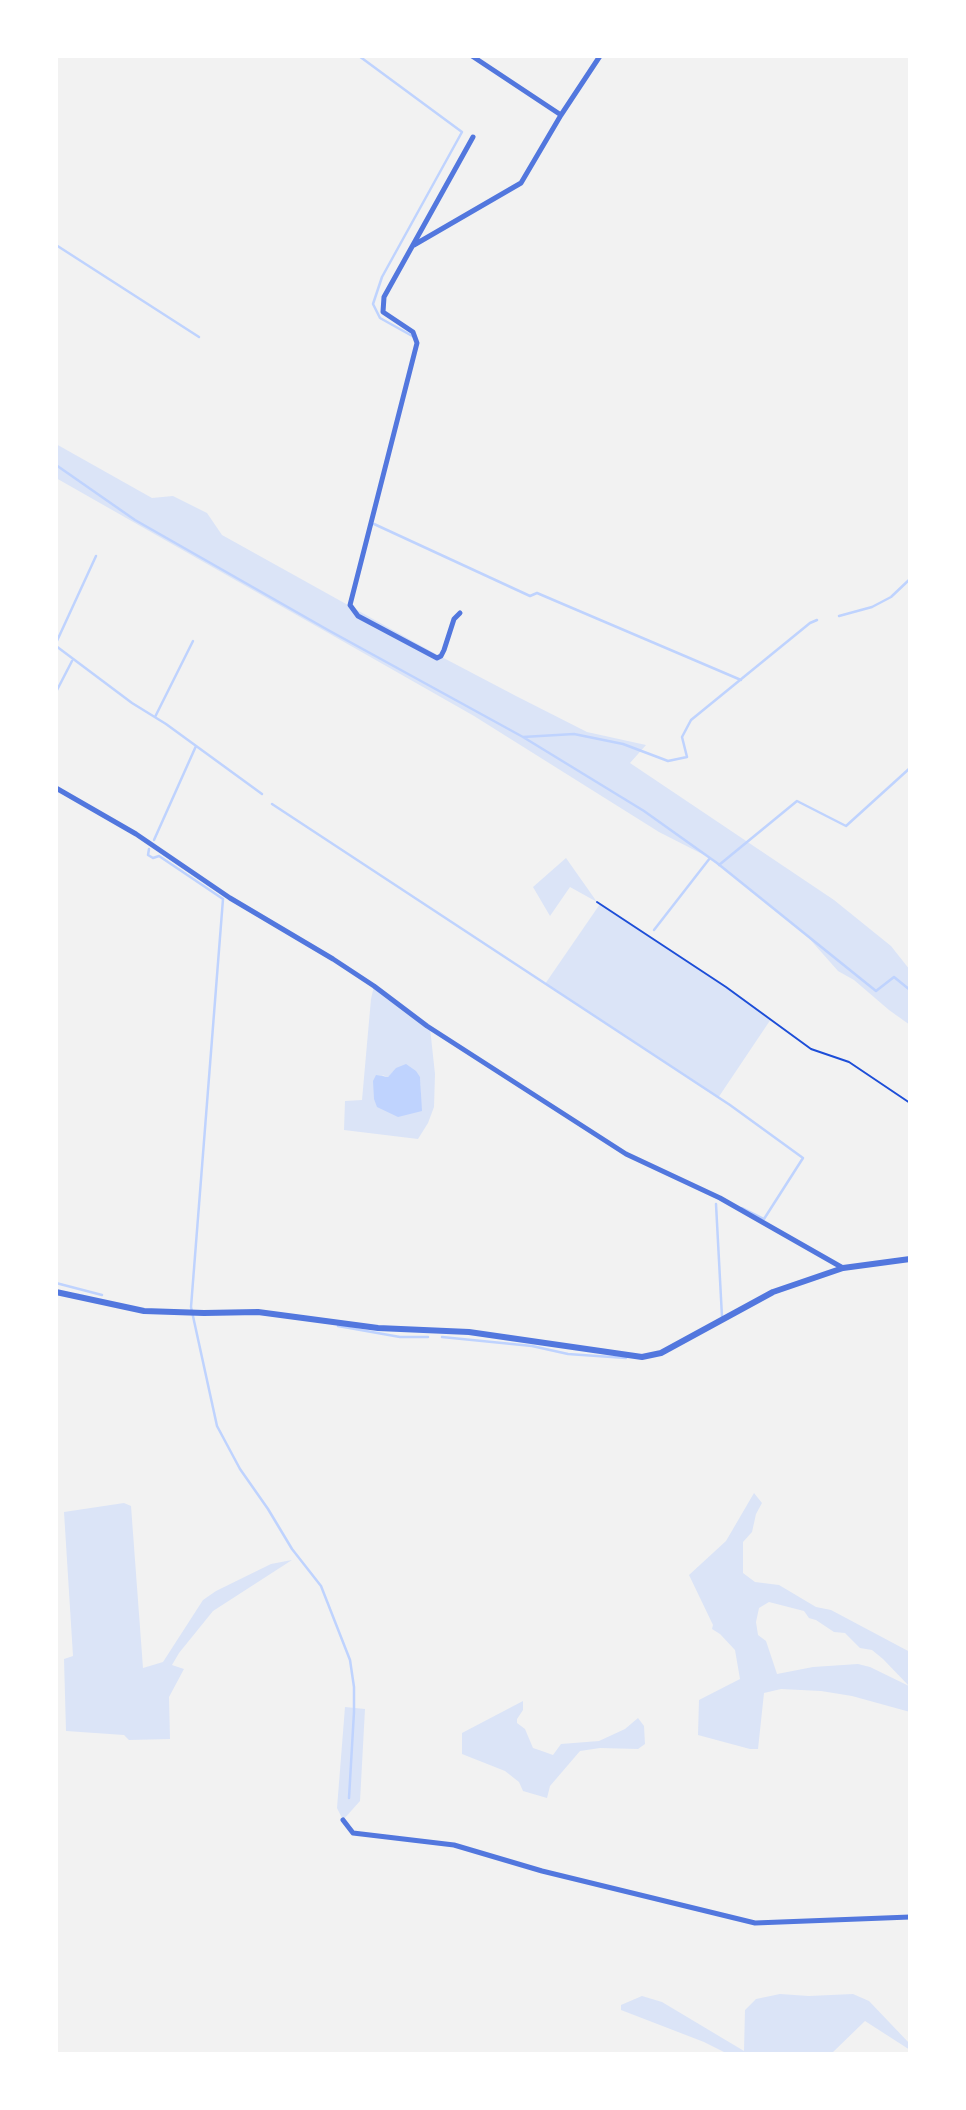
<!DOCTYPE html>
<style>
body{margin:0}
#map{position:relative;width:966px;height:2110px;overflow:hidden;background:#f2f2f2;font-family:Poppins,sans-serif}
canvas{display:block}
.frame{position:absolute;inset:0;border:58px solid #fff;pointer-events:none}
</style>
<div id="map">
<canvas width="966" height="2110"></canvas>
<div class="frame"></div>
</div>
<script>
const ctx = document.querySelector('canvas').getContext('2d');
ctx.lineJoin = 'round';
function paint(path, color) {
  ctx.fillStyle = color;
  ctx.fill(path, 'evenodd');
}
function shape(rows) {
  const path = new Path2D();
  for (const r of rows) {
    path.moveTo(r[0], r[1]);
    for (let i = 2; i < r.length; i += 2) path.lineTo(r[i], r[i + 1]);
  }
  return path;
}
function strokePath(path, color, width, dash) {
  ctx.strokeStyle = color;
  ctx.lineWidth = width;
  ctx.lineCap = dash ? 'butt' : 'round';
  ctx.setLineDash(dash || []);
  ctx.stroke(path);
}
const green = shape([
 [56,444,152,498,173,496,207,513,222,535,436,654,516,696,587,732,646,745,630,763,834,900,891,946,910,970,910,1025,889,1010,854,980,838,971,807,936,710,858,659,832,474,716,56,478],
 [566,858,597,902,570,887,550,916,533,887],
 [600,904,726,987,771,1019,718,1098,545,984],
 [374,986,430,1028,435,1074,434,1107,428,1123,418,1139,344,1130,345,1101,362,1100,371,999],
 [393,1072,420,1077,421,1111,382,1075,388,1077],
 [754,1493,762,1503,756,1514,752,1532,743,1542,743,1573,755,1582,779,1585,816,1607,831,1610,910,1652,910,1712,852,1696,821,1691,781,1689,764,1693,758,1749,750,1749,698,1735,699,1700,740,1679,735,1650,720,1634,712,1629,713,1625,689,1575,726,1541],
 [769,1602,804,1611,809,1618,816,1620,834,1632,845,1633,860,1648,872,1650,883,1659,909,1686,870,1667,858,1664,813,1667,777,1674,766,1641,758,1635,756,1622,759,1608],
 [124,1503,131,1506,143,1668,163,1662,203,1600,216,1591,271,1564,292,1560,213,1611,179,1653,172,1665,184,1669,169,1697,170,1739,129,1740,124,1735,66,1731,64,1659,73,1656,64,1512],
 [523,1701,523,1710,517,1719,517,1723,525,1729,533,1748,539,1750,553,1755,561,1744,599,1741,625,1729,638,1718,644,1726,645,1744,638,1749,600,1748,580,1751,550,1786,547,1798,523,1791,519,1782,505,1771,462,1754,462,1733],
 [345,1707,365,1709,360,1801,343,1820,337,1808],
 [780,1994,809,1996,853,1994,869,2001,910,2044,910,2050,865,2021,831,2054,728,2054,704,2042,621,2010,621,2005,642,1996,662,2002,744,2051,745,2010,756,1999]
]);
const water = shape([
 [406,1064,416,1071,420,1077,422,1111,398,1117,377,1107,374,1099,373,1081,376,1075,388,1077,396,1068]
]);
const stream = shape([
 [359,56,462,132,382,277,373,304,380,318,414,337],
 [56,245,199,337],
 [56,465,135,520,328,630,523,737,644,811,717,863,876,991,894,977,910,990],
 [374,524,530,596,537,593,741,680],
 [839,616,872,607,891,597,910,579],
 [56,643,96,556],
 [56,646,132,703,166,724,262,794],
 [56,692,72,661],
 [155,717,193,641],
 [523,737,574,734,623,744,668,761,687,757,682,737,691,720,810,623,817,620],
 [272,804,730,1105,803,1158,764,1219,742,1208],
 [154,840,196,746],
 [149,849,148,855,153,858,159,856,223,899,191,1307,217,1426,240,1469,268,1509,292,1549,321,1586,350,1660,354,1687,354,1712,349,1798],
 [719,865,797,801,846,826,910,768],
 [654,930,710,858],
 [716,1204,722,1317],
 [56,1283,102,1295],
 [338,1326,400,1337,428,1337],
 [442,1337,532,1346,568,1354,626,1358]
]);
const path = shape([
 [597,902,726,987,811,1049,849,1062,910,1103]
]);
const minor = shape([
 [472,56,561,115],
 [414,245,521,183,561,115,600,56],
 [460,613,454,619,444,650,441,656,437,658,358,616,350,605,417,343,413,332,383,312,384,297,473,137],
 [56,788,136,834,230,898,333,959,374,986,427,1026,626,1154,720,1198,843,1268],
 [343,1820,353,1833,454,1845,542,1871,755,1923,910,1917]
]);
const tertiary = shape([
 [56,1292,144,1311,204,1313,258,1312,378,1328,469,1332,642,1357,661,1353,773,1292,843,1268,910,1259]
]);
paint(green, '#dbe4f7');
paint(water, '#bfd3fe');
strokePath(stream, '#bfd3fe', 2.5);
strokePath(path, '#1d4ed8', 2);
strokePath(minor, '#5277de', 5);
strokePath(tertiary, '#5277de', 6);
</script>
